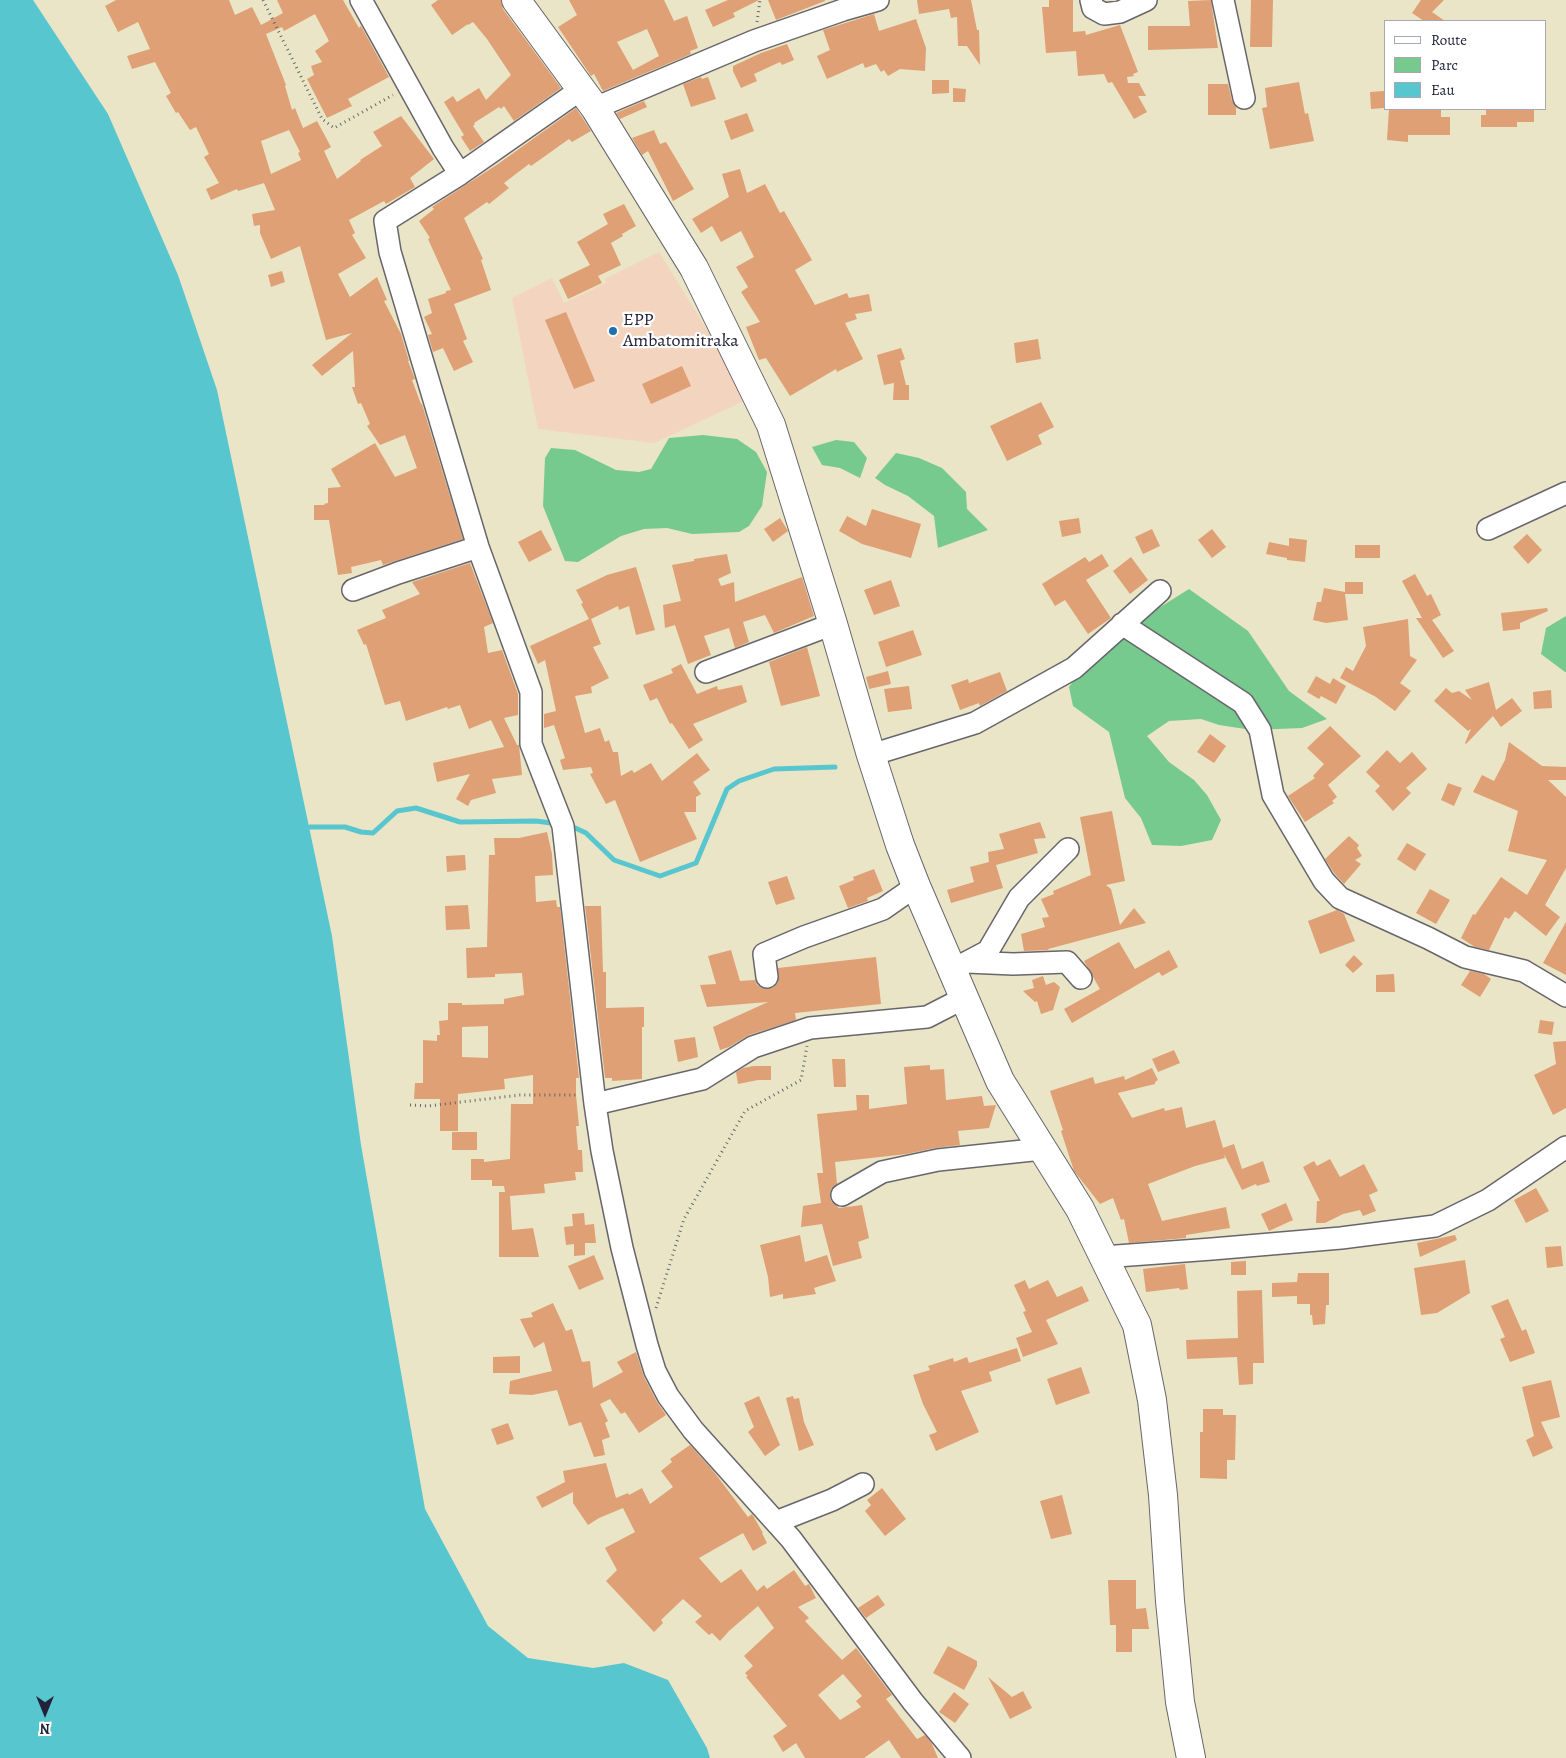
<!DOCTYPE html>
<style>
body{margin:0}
#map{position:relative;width:1566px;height:1758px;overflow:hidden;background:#eae5c6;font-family:Alegreya,serif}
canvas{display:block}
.legend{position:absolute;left:1384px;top:20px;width:162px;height:90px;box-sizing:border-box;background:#fff;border:1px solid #a7a7b1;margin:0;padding:6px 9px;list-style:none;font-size:15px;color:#22223b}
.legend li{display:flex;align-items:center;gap:10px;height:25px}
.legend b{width:25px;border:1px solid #a7a7b1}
.north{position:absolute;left:20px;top:1688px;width:50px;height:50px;-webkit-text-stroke:4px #fff;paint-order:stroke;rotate:180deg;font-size:14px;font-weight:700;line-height:20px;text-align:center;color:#22223b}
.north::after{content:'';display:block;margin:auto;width:18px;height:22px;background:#22223b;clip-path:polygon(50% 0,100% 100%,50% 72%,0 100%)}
</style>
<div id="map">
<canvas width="1566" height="1758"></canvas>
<ul class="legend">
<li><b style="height:6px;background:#fff"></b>Route</li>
<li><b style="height:14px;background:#76ca8d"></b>Parc</li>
<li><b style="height:14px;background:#58c6ce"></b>Eau</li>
</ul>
<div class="north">N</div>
</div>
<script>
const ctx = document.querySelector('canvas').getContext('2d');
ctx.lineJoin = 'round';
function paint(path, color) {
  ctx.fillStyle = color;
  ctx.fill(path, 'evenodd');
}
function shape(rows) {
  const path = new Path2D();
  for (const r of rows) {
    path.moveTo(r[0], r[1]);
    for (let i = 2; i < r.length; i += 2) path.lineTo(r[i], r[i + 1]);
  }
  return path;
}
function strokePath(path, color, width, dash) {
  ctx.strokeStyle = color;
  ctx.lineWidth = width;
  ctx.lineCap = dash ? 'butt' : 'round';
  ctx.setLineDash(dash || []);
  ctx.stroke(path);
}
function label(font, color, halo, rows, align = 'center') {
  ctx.font = font + ' Alegreya,serif';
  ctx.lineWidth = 4.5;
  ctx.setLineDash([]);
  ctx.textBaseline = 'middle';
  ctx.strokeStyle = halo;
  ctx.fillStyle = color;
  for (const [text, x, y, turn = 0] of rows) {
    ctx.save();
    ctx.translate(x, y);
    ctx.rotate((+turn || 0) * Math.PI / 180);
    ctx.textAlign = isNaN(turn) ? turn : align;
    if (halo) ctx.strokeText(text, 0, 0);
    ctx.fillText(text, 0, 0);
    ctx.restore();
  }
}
const built = shape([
 [659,252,725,359,746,400,654,443,538,429,512,298,552,278,564,303,606,283,605,279]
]);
const green = shape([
 [703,435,737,439,756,452,767,472,762,506,749,526,739,532,692,534,667,528,644,529,621,536,578,562,565,561,543,506,545,458,551,448,575,450,616,470,639,472,651,469,669,438],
 [836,440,854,442,867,458,860,478,840,468,822,465,812,447],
 [896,453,919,458,942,468,966,492,967,509,988,530,938,548,934,516,908,496,885,485,875,478],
 [1189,589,1248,631,1289,691,1327,719,1302,728,1252,730,1219,725,1201,719,1169,721,1147,736,1169,762,1194,780,1207,795,1221,820,1212,840,1181,846,1152,845,1141,818,1125,798,1109,732,1073,706,1069,687,1101,644],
 [1566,616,1566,672,1565,672,1541,654,1546,628]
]);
const water = shape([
 [0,0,33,0,108,114,178,275,217,390,332,936,361,1145,425,1509,488,1626,528,1658,593,1668,624,1663,668,1680,707,1748,710,1758,0,1758]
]);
const stream = shape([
 [569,825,586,833,614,860,660,876,696,863,727,789,739,781,774,769,835,767],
 [310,827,345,827,361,832,373,833,397,811,416,808,460,822,536,821,551,823]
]);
const building = shape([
 [116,0,229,0,235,15,252,7,261,25,283,13,277,0,343,0,359,28,361,26,389,77,348,99,352,106,327,118,307,79,314,75,311,66,322,62,315,51,329,41,315,14,284,31,282,27,266,34,286,85,285,86,292,110,295,108,303,128,317,121,331,147,324,151,337,179,361,161,360,160,382,146,373,132,401,116,434,159,410,178,415,187,386,204,384,201,349,220,355,233,352,235,366,258,338,274,350,297,377,277,387,300,384,301,401,334,409,361,408,361,415,379,412,380,421,404,422,404,463,539,383,565,381,560,351,567,352,573,338,575,329,520,314,520,314,505,325,505,324,504,328,503,328,488,341,487,331,469,375,443,395,477,417,468,405,435,380,445,367,426,370,424,361,403,358,404,352,387,355,387,353,351,322,376,312,365,352,333,326,340,300,246,271,259,260,233,260,225,254,226,252,214,275,210,264,183,238,191,237,189,211,200,206,189,219,183,204,157,209,154,196,127,190,130,178,112,176,113,166,96,171,93,155,62,132,69,127,56,150,49,138,22,118,32,105,6],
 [289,130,300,152,298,153,301,160,271,174,261,141],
 [438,0,501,0,503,9,561,88,514,121,504,106,501,109,499,107,474,123,475,124,473,126,484,142,470,151,461,137,464,135,444,102,453,96,457,102,479,88,486,100,511,75,487,39,473,22,468,25,468,24,452,35,431,5],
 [569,0,664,0,674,21,687,16,698,48,690,51,691,54,603,91,594,74,591,76,558,27,577,15],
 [647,29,659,56,633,70,617,42],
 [728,0,759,0,733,13,735,17,713,27,705,10],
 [768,0,825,0,825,1,776,20],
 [917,0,971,0,977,30,979,30,980,65,967,46,958,46,957,17,951,18,949,9,919,14],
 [1049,0,1073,0,1073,32,1085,31,1086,35,1120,25,1138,72,1133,74,1134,76,1127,77,1128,83,1139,83,1146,96,1138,96,1147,112,1134,119,1112,82,1108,83,1104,74,1078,76,1076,51,1046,53,1042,7,1049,7],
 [1211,0,1218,48,1148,50,1148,26,1190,26,1188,1],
 [1251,0,1273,0,1272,47,1250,47],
 [1421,0,1444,0,1432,12,1445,21,1424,21,1412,13],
 [874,14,879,31,916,19,926,48,925,71,900,69,888,76,884,70,881,72,876,64,865,68,863,63,827,79,817,56,830,50,823,30],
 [787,44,794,60,782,65,780,62,754,74,757,81,741,88,733,71,733,66,761,53],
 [701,77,702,79,708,77,716,99,691,107,683,84],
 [932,80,949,80,949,93,932,94],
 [1299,82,1305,114,1308,113,1314,141,1270,149,1262,108,1267,107,1265,88],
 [1208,84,1228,84,1232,101,1236,107,1236,115,1208,115],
 [953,88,966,89,965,102,953,102],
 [1384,91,1384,108,1371,109,1370,92],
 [644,101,647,107,620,119,616,113],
 [576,108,591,131,572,142,569,139,531,166,529,164,504,183,509,188,489,204,487,202,464,218,483,259,481,260,491,290,454,304,467,339,463,341,473,362,454,371,443,348,433,352,428,335,432,334,424,317,432,313,428,299,446,293,446,291,451,290,428,239,430,238,419,221,434,209,432,207,438,203,498,164],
 [1389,109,1441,109,1441,117,1450,117,1450,135,1408,135,1408,142,1387,140],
 [1486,109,1534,109,1534,122,1517,122,1517,127,1481,127,1481,115,1486,115],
 [747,113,754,131,731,140,724,121],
 [654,130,660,144,666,142,694,189,673,201,648,151,642,155,632,138],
 [740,169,747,193,765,184,780,213,784,211,812,260,795,270,815,305,847,293,849,298,869,294,872,311,855,314,857,319,845,323,863,359,837,372,836,369,790,396,766,358,759,360,746,327,760,322,741,292,748,287,736,267,754,257,741,231,721,242,712,226,701,233,692,219,729,197,722,174],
 [624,204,636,226,622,234,623,236,611,243,621,265,598,276,602,283,568,299,559,280,590,265,577,242,608,224,603,214],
 [282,271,285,282,271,287,268,275],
 [566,312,595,381,574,389,545,320],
 [1038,339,1041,359,1016,363,1014,343],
 [901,348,905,359,900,361,906,385,909,385,909,400,893,400,894,383,884,385,877,355],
 [682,366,691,386,651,404,642,384],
 [1041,402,1054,427,1038,435,1042,444,1007,461,990,426],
 [872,509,921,524,911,558,862,544,839,531,847,516,866,526],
 [780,518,788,531,773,542,764,529],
 [1079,518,1081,533,1062,537,1059,521],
 [1152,529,1160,546,1143,554,1135,537],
 [1212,529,1226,547,1212,558,1198,540],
 [541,530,552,550,529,562,518,542],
 [1527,534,1542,550,1528,564,1513,547],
 [1289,538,1307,540,1305,562,1287,560,1287,558,1266,554,1269,542,1289,546],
 [1355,545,1380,545,1380,558,1355,558],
 [727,554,731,573,718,579,721,586,734,582,735,602,802,577,814,616,774,633,765,615,743,622,749,642,735,648,729,628,704,636,711,655,688,664,675,625,665,628,663,605,681,601,672,565,694,561,694,559],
 [1102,554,1109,566,1086,580,1111,618,1088,634,1065,600,1055,606,1042,584,1085,557,1089,562],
 [1131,557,1148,580,1130,594,1113,571],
 [470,563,493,623,484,627,488,653,502,650,518,694,518,715,504,718,517,745,519,745,522,775,492,779,496,793,471,800,468,806,456,799,470,774,437,782,433,763,504,747,491,720,469,729,460,705,448,709,447,707,406,721,400,701,385,705,366,644,364,645,357,630,386,618,382,610,420,594,412,582],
 [636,567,655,630,636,635,629,606,619,610,618,606,591,619,601,644,593,647,609,678,591,687,592,693,575,696,585,733,600,728,605,742,609,740,613,752,618,752,621,776,632,770,634,773,651,763,662,781,697,753,710,770,693,782,701,794,696,797,696,812,684,812,697,839,640,862,615,800,606,804,590,774,593,773,591,767,563,770,560,760,565,758,554,725,544,728,544,714,556,711,545,660,538,664,530,646,589,619,581,604,583,603,576,590,607,575],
 [1415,574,1427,596,1431,594,1441,615,1432,620,1454,651,1443,658,1416,618,1422,618,1402,581],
 [891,580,900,606,874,615,864,590],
 [1345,582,1363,582,1363,594,1345,594,1348,620,1326,623,1313,620,1317,602,1321,602,1324,588,1345,592,1345,594],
 [1547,608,1548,611,1520,623,1520,629,1503,631,1501,613],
 [1408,619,1410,656,1417,660,1400,683,1411,691,1395,711,1376,697,1340,678,1346,667,1353,671,1366,646,1363,627],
 [913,630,922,655,886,667,878,642],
 [807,647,820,696,781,706,769,662],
 [681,664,697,694,717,686,718,690,742,685,747,702,693,724,703,740,689,749,672,723,670,724,657,698,650,701,643,685,673,673,671,669],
 [888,671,891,684,869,689,866,677],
 [1000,672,1007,691,980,706,979,703,960,710,951,685,968,679,969,683],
 [1316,676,1330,684,1333,678,1346,686,1336,704,1321,696,1319,699,1307,692],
 [1489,682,1496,710,1512,698,1522,711,1501,727,1493,716,1466,744,1465,743,1471,729,1468,731,1434,701,1446,688,1452,693,1459,691,1472,700,1465,690],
 [909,686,912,709,888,712,884,689],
 [1551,690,1552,708,1534,709,1533,692],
 [1330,726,1361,756,1328,785,1337,797,1332,801,1334,803,1305,822,1288,796,1315,778,1313,776,1324,764,1307,748],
 [1210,734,1226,746,1214,763,1197,752],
 [1509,742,1542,766,1566,767,1566,780,1548,780,1566,797,1566,868,1545,905,1560,917,1546,936,1515,911,1509,919,1505,917,1489,950,1475,947,1461,938,1473,914,1475,915,1501,877,1527,895,1547,860,1508,851,1518,811,1473,792,1482,775,1494,781,1505,760],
 [1387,750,1400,763,1412,752,1427,769,1406,788,1411,793,1393,811,1375,791,1380,786,1366,772],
 [1448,783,1462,788,1454,806,1441,800],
 [1112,811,1125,881,1106,885,1111,889,1120,925,1134,908,1146,923,1048,949,1049,950,1024,951,1021,934,1045,927,1042,918,1049,917,1041,899,1054,894,1053,891,1091,875,1080,817],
 [1040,822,1046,838,1034,839,1038,853,996,865,1003,888,951,903,947,890,974,882,970,867,989,862,988,852,1004,849,999,834],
 [547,832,552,854,553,875,535,876,536,902,556,900,557,907,560,907,579,1078,576,1078,576,1095,579,1126,576,1126,578,1150,582,1150,583,1172,575,1172,576,1180,544,1184,545,1193,510,1196,512,1230,533,1228,539,1257,499,1257,499,1192,505,1192,504,1186,492,1186,492,1180,471,1180,471,1159,484,1159,484,1162,510,1159,511,1104,533,1104,533,1075,504,1079,505,1089,458,1094,458,1131,440,1131,440,1099,414,1099,415,1083,423,1083,423,1040,437,1041,437,1035,440,1035,439,1021,448,1020,448,1003,462,1003,462,1005,504,1004,504,999,524,995,522,973,495,974,495,977,467,978,466,948,487,947,489,855,495,855,494,838,519,838],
 [488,1026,488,1058,462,1057,462,1027],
 [1349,836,1359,845,1357,848,1362,856,1355,860,1361,864,1344,884,1334,873,1325,859],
 [1407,843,1426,854,1415,871,1397,859],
 [465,855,466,870,447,872,446,856],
 [874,869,883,891,867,898,868,901,848,908,839,886,854,880,853,877],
 [787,876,795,899,776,905,768,882],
 [1430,889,1450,900,1436,924,1416,913],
 [468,905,470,929,446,930,445,906],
 [585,906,601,906,603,972,606,972,606,1008,644,1007,644,1027,642,1027,642,1079,612,1081,612,1078,605,1078],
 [1337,910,1344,914,1355,941,1320,954,1308,921],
 [1566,922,1566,975,1543,963],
 [1119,942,1135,969,1169,950,1178,967,1162,976,1159,972,1072,1023,1064,1009,1100,989,1084,961],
 [731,950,740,981,755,980,757,985,762,988,768,989,774,987,778,982,778,968,876,957,881,1004,795,1013,796,1020,749,1035,729,1047,720,1050,713,1027,768,1002,707,1007,700,985,716,984,708,956],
 [1354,955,1363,964,1353,973,1345,965],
 [1470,971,1484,974,1491,979,1480,997,1461,985],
 [1394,974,1395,992,1376,992,1376,975],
 [1043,976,1046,985,1054,982,1060,987,1053,1010,1041,1014,1037,1001,1035,1002,1023,991,1034,988,1032,980],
 [1540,1020,1554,1022,1552,1035,1538,1033],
 [695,1037,698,1057,678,1062,674,1040],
 [1566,1041,1566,1108,1553,1115,1534,1075,1556,1064,1553,1042],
 [1174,1050,1180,1063,1158,1072,1152,1059],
 [832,1059,845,1059,846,1087,834,1087],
 [930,1065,930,1070,944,1069,946,1100,982,1096,984,1106,996,1105,989,1128,958,1131,960,1145,935,1148,907,1154,835,1162,837,1184,831,1189,830,1194,831,1201,839,1208,862,1205,869,1238,858,1242,862,1258,833,1266,822,1224,801,1227,803,1206,821,1203,817,1173,823,1173,817,1114,857,1110,856,1095,869,1095,869,1109,907,1104,904,1067],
 [754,1066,771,1066,771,1080,758,1080,738,1084,736,1072,743,1068],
 [1152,1068,1158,1080,1155,1082,1155,1084,1118,1093,1132,1118,1164,1108,1165,1111,1182,1107,1186,1128,1215,1120,1223,1148,1234,1144,1242,1169,1263,1161,1270,1182,1257,1186,1256,1184,1242,1190,1224,1154,1225,1158,1195,1166,1148,1184,1162,1221,1226,1207,1230,1228,1186,1235,1186,1238,1129,1243,1124,1219,1121,1220,1113,1198,1100,1204,1074,1171,1061,1131,1063,1130,1050,1091,1093,1077,1095,1084,1124,1076,1125,1080],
 [452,1132,477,1132,477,1150,452,1150],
 [1330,1159,1340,1177,1364,1164,1378,1191,1369,1195,1376,1211,1363,1216,1360,1210,1343,1214,1325,1223,1316,1223,1317,1201,1320,1201,1303,1167,1314,1161,1317,1166],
 [1536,1188,1549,1211,1526,1223,1514,1200],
 [1286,1203,1293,1220,1269,1231,1261,1214],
 [584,1213,585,1225,594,1224,596,1243,585,1243,585,1255,574,1256,574,1244,566,1245,564,1227,573,1226,572,1214],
 [800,1235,805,1262,827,1255,836,1281,814,1288,816,1294,783,1299,783,1294,770,1297,768,1277,760,1245],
 [1455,1235,1457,1240,1420,1257,1417,1243],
 [1561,1246,1563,1266,1547,1268,1545,1247],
 [594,1255,604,1279,579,1290,568,1266],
 [1465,1260,1470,1293,1437,1313,1421,1315,1414,1268],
 [1246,1261,1246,1275,1231,1275,1231,1262],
 [1185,1264,1188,1289,1180,1290,1179,1288,1146,1292,1143,1269],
 [1298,1273,1329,1273,1329,1305,1326,1305,1325,1324,1313,1325,1312,1315,1310,1315,1310,1304,1297,1304,1297,1296,1272,1297,1272,1283,1297,1282],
 [1025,1280,1029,1289,1048,1280,1057,1297,1082,1286,1089,1301,1046,1320,1058,1344,1023,1357,1016,1338,1032,1332,1023,1312,1026,1311,1014,1285],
 [1262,1290,1264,1363,1253,1363,1253,1384,1239,1385,1237,1357,1187,1359,1186,1340,1238,1338,1237,1291],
 [1508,1299,1522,1331,1526,1329,1535,1353,1510,1362,1500,1339,1505,1337,1491,1306],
 [553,1303,566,1331,572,1329,582,1362,590,1361,593,1388,623,1372,617,1362,636,1352,644,1377,657,1402,666,1415,639,1433,625,1412,621,1414,610,1399,600,1404,608,1421,605,1423,610,1437,602,1440,605,1455,594,1457,581,1422,569,1426,557,1390,532,1395,509,1394,510,1381,552,1371,544,1342,534,1348,520,1319,533,1317,531,1313],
 [1017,1348,1021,1361,989,1372,992,1381,961,1391,979,1432,936,1451,929,1435,937,1432,923,1404,913,1375,930,1370,928,1366,953,1358,954,1362,967,1357,969,1363],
 [520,1356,520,1373,493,1373,493,1357],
 [1081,1367,1090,1393,1056,1405,1047,1379],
 [1551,1380,1560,1417,1541,1422,1553,1448,1533,1457,1526,1440,1534,1436,1522,1387],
 [759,1396,780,1445,765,1456,748,1432,754,1427,744,1403],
 [793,1396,794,1399,799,1398,804,1422,814,1445,799,1451,786,1398],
 [1203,1409,1223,1409,1223,1415,1236,1415,1235,1460,1227,1460,1227,1479,1200,1478,1200,1432,1203,1432],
 [508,1423,514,1439,497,1445,491,1429],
 [690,1445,714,1472,748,1517,752,1514,763,1533,762,1533,767,1543,753,1551,743,1533,699,1558,721,1583,741,1569,757,1591,764,1585,767,1589,794,1570,805,1586,809,1584,816,1598,798,1607,809,1618,805,1621,842,1660,856,1648,892,1695,886,1699,917,1739,925,1735,931,1742,938,1758,901,1758,889,1740,864,1758,805,1758,796,1743,783,1752,773,1736,787,1726,746,1677,748,1676,745,1673,753,1666,744,1656,774,1628,758,1606,729,1631,720,1641,712,1633,709,1635,695,1622,702,1616,683,1599,661,1620,663,1623,654,1632,606,1581,617,1570,605,1548,635,1532,623,1508,599,1518,588,1525,573,1503,573,1492,542,1508,536,1497,565,1482,563,1471,606,1463,616,1498,628,1493,629,1495,642,1488,650,1504,673,1487,661,1471,672,1462,670,1459],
 [843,1674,862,1696,856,1701,861,1707,840,1720,818,1695],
 [882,1488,906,1519,885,1536,865,1511,871,1505,867,1500],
 [1062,1495,1072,1534,1051,1539,1040,1501],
 [1108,1580,1136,1580,1136,1609,1146,1608,1149,1629,1132,1629,1132,1652,1116,1652,1116,1625,1110,1625],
 [878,1595,885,1605,866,1618,858,1608],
 [948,1646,977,1661,977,1666,964,1690,933,1673],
 [988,1677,1012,1697,1023,1691,1032,1708,1010,1719],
 [954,1692,969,1704,955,1723,939,1712]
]);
const path = shape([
 [263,0,322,119,334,128,393,95],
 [757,22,760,0],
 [410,1105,428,1106,520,1095,576,1095],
 [656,1308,684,1219,745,1111,801,1080,807,1046]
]);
const minor = shape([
 [361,0,443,148,460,174],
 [1091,0,1093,8,1104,14,1120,12,1146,0],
 [1223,0,1244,98],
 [580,90,460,174,385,221,390,252,478,547,531,692,531,744,563,826,595,1104,602,1151,622,1248,647,1345,655,1371,668,1396,693,1430,791,1539,913,1702,960,1758],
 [595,108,754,41,843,10,878,0],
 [1488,529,1566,493],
 [353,590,398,573,478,547],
 [1122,624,1243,703,1260,730,1273,795,1324,881,1340,898,1428,938,1465,957,1524,971,1566,996],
 [706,672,833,624],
 [871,755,975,723,1074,668,1160,591],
 [967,962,1013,964,1067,962,1081,978],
 [952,970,988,951,1019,898,1068,849],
 [767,977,764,954,804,937,883,909,916,886],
 [595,1104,702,1079,753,1047,810,1028,927,1017,964,998],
 [842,1195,882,1172,938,1160,1042,1149],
 [1103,1257,1212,1249,1341,1238,1435,1226,1488,1200,1566,1147],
 [776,1522,832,1500,863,1484]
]);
const major = shape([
 [516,0,595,108,694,268,771,425,833,624,871,755,900,845,916,886,1000,1081,1080,1209,1137,1325,1152,1400,1163,1495,1170,1601,1180,1702,1191,1758]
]);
const markers = [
 [613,331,5,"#1f6fb2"]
];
const poiNames = [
 ["EPP",623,321],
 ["Ambatomitraka",623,342]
];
paint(built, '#f3d4bf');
paint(green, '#76ca8d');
paint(water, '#58c6ce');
strokePath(stream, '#58c6ce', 5);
paint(building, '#dea074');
strokePath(minor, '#68666c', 24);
strokePath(major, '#68666c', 30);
strokePath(path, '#68666c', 3, [1, 4]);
strokePath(minor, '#fff', 21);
strokePath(major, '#fff', 28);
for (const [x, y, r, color] of markers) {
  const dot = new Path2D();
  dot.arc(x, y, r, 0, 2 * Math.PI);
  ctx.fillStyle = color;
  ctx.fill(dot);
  strokePath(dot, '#fff', 2);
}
label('18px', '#22223b', '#fff', poiNames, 'left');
</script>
